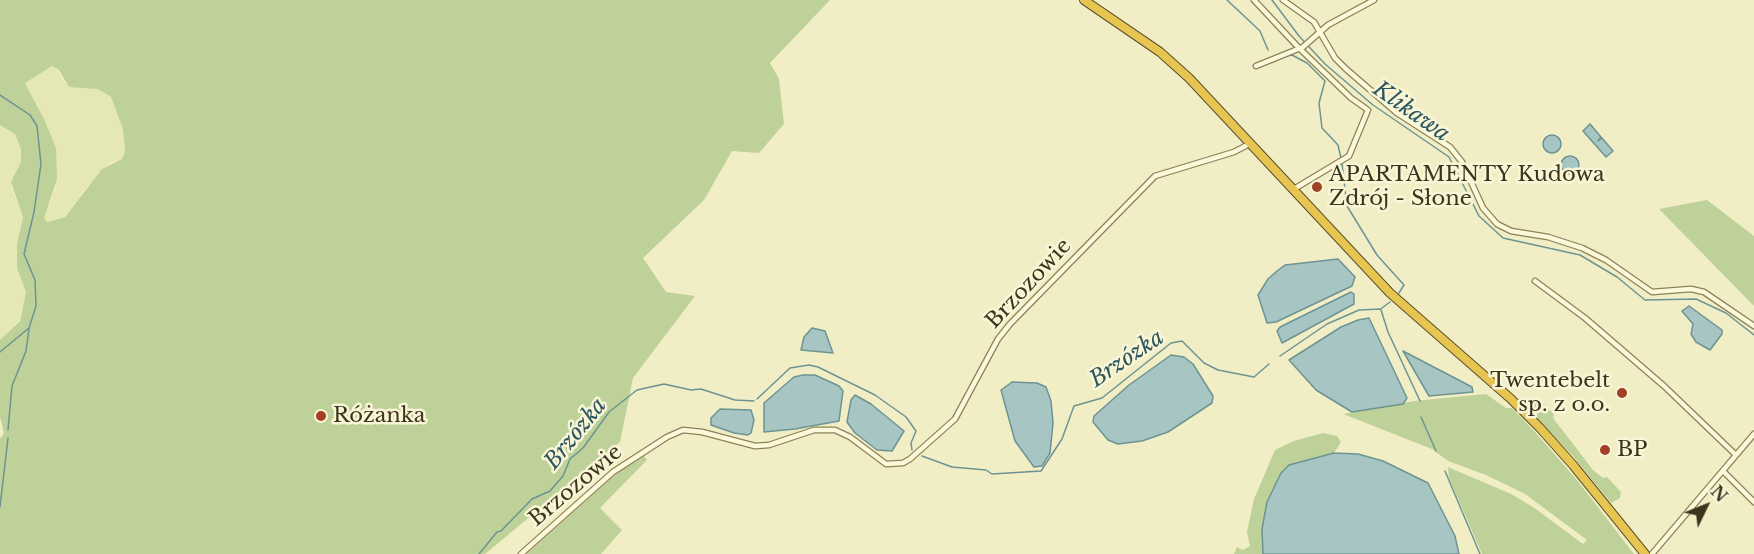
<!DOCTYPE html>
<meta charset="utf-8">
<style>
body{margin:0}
#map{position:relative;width:1754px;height:554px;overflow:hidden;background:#f1eec5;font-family:"Libre Baskerville",serif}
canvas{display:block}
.north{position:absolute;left:1676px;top:476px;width:60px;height:60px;-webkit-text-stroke:4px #f8f6d6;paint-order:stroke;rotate:47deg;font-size:16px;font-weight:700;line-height:24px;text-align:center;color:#3d341e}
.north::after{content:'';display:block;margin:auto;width:21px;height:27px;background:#3d341e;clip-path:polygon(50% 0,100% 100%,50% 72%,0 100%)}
</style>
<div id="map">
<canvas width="1754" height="554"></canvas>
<div class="north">N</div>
</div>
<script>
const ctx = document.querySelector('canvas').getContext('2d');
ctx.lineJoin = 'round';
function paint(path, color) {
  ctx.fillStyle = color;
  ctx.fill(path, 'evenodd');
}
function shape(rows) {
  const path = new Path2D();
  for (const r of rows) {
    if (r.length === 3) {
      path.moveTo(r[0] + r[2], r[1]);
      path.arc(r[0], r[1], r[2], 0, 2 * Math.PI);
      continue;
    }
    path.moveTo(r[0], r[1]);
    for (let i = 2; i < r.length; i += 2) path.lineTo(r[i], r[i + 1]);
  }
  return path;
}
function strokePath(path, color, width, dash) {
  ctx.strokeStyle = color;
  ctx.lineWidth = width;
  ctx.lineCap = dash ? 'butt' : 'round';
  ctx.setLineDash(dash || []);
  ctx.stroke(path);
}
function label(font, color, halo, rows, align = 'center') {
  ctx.font = font + ' "Libre Baskerville",serif';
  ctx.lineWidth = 5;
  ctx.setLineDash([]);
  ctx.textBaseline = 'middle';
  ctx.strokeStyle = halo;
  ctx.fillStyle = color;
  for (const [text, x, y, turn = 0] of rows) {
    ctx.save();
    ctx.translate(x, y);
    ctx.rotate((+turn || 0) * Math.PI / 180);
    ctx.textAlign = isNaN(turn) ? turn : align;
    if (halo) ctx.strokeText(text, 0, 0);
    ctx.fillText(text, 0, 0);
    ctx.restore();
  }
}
const farmland = shape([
 [55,67,65,83,98,89,111,97,123,129,125,152,122,159,111,162,87,187,64,217,47,222,44,218,56,187,56,148,45,121,25,83,46,68],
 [0,125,15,134,21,149,21,162,11,186,23,217,17,244,17,267,26,292,19,320,0,340]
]);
const green = shape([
 [0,0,830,0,770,63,779,79,784,124,759,153,732,151,704,200,643,258,666,292,695,296,633,378,620,442,485,554,0,554,0,439,4,433,0,417,0,340,20,321,26,292,17,268,17,244,23,217,11,182,21,162,21,149,15,134,0,125],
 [52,66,59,70,69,87,98,89,111,97,123,129,125,152,122,159,102,169,65,217,47,222,44,218,57,179,56,148,45,121,25,83],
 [1707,200,1754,236,1754,306,1659,209],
 [1486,394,1506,408,1512,408,1535,432,1577,480,1634,554,1482,554,1449,478,1448,467,1511,494,1533,507,1583,544,1587,540,1525,494,1486,475,1448,461,1432,449,1343,414,1414,401],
 [1540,401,1554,414,1553,418,1593,470,1603,478,1607,477,1621,492,1620,498,1611,503,1573,456,1532,414,1533,405],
 [1323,433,1337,436,1341,442,1334,453,1289,465,1281,473,1262,529,1263,554,1234,554,1237,547,1243,550,1250,546,1247,532,1254,499,1275,450,1294,441],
 [644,456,647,460,600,508,622,530,601,554,527,554,619,471]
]);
const water = shape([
 [1590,124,1601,137,1598,141,1602,138,1613,151,1606,157,1583,131,1590,124],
 [1552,144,9],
 [1570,165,9],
 [1338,259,1355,277,1352,286,1276,322,1267,323,1258,295,1268,279,1277,271,1285,265,1338,259],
 [1351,292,1354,294,1354,304,1282,343,1277,331,1280,327,1351,292],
 [1689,306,1722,330,1722,334,1710,350,1696,342,1691,334,1693,324,1682,311,1689,306],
 [1369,318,1407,398,1403,404,1352,412,1316,390,1289,360,1341,327,1358,320,1369,318],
 [812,328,825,331,833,353,801,350,804,337,812,328],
 [1403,351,1472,387,1473,392,1429,396,1403,351],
 [1171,355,1184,357,1193,364,1213,396,1212,403,1168,432,1142,441,1118,444,1108,440,1093,422,1094,416,1129,385,1171,355],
 [803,375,815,375,839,386,843,391,839,421,795,429,764,432,764,403,794,377,803,375],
 [1012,382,1037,383,1046,387,1051,401,1053,423,1050,453,1042,466,1034,467,1015,441,1001,390,1012,382],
 [855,395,871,404,904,431,892,451,877,450,855,433,847,422,851,400,855,395],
 [720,409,751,410,754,420,751,433,748,435,734,433,711,425,711,418,720,409],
 [1334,453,1358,454,1383,461,1428,483,1455,536,1459,554,1263,554,1262,529,1267,502,1281,473,1289,465,1334,453]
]);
const stream = shape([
 [1227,0,1260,31,1268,50],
 [1272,0,1299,36,1325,64,1373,105,1449,157,1479,216,1503,238,1580,255,1617,277,1645,300,1696,299,1726,313,1754,335],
 [1286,56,1292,55,1307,63,1325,81,1319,103,1322,128,1338,145,1341,158],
 [0,95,30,115,37,126,41,164,34,212,24,254,35,280,36,306,29,328,0,352],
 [1342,164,1347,206,1377,255,1404,285,1399,293],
 [1382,308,1390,302],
 [1381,310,1388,332,1420,401],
 [1280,356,1327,324,1359,310,1381,309],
 [757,399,790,368,809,365,818,367,875,395,906,417,916,431,911,443,912,450],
 [1421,417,1436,451],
 [8,430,12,386,26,351,29,329],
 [922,456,952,467,986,470,992,474,1041,471,1062,439,1074,406,1102,398,1171,343,1182,341,1204,363,1218,370,1254,377,1269,364],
 [1445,471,1480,554],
 [0,507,8,438],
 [479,554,497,532,501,531,532,499,550,491,563,476,570,459,583,448,609,412,637,390,664,384,691,390,701,389,735,400,754,401]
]);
const street = shape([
 [1254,0,1299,48,1351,98,1368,110,1349,156,1294,189],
 [1283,0,1314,22,1335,58,1346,69,1397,113,1450,147,1462,162,1483,208,1497,224,1511,231,1548,237,1582,248,1606,260,1652,292,1691,289,1704,292,1754,326],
 [1256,66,1303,47,1328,25,1374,0],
 [1535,281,1585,318,1664,386,1736,455],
 [1723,471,1754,502],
 [521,554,613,472,667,437,683,430,702,432,755,446,769,445,814,430,835,430,850,437,886,464,903,463,910,459,955,419,998,339,1010,324,1155,176,1234,152,1251,143],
 [1652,554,1754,434]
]);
const highway = shape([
 [1084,0,1160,52,1189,78,1390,293,1511,399,1540,428,1573,465,1645,554]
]);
const markers = [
 [1317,187,6,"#a24025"],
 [1622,393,6,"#a24025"],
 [321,416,6,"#a24025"],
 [1605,450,6,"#a24025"]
];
const poiNames = [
 ["APARTAMENTY Kudowa",1329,175],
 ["Zdrój - Słone",1329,199],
 ["Twentebelt",1610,381,"right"],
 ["sp. z o.o.",1610,405,"right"],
 ["Różanka",333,416],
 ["BP",1617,450]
];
const streetNames = [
 ["Brzozowie",1029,284,-47],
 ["Brzozowie",576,486,-40]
];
const waterNames = [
 ["Klikawa",1411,112,35],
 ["Brzózka",1127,359,-34],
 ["Brzózka",576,434,-51]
];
paint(farmland, '#e5e8b2');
paint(green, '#bed198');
paint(water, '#a7c5c3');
strokePath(water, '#6d9493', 1.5);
strokePath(stream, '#6d9493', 1.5);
strokePath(street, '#8e8159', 7);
strokePath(highway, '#5c4e2e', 10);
strokePath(street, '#fbf9da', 4.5);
strokePath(highway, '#e6c551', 8);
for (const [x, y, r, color] of markers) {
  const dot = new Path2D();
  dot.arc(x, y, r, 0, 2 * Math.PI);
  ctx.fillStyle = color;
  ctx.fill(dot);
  strokePath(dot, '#f8f6d6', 2);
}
label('21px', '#3d341e', '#f8f6d6', poiNames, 'left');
label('21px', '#3d341e', '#f8f6d6', streetNames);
label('italic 22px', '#2d565e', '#f8f6d6', waterNames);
</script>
